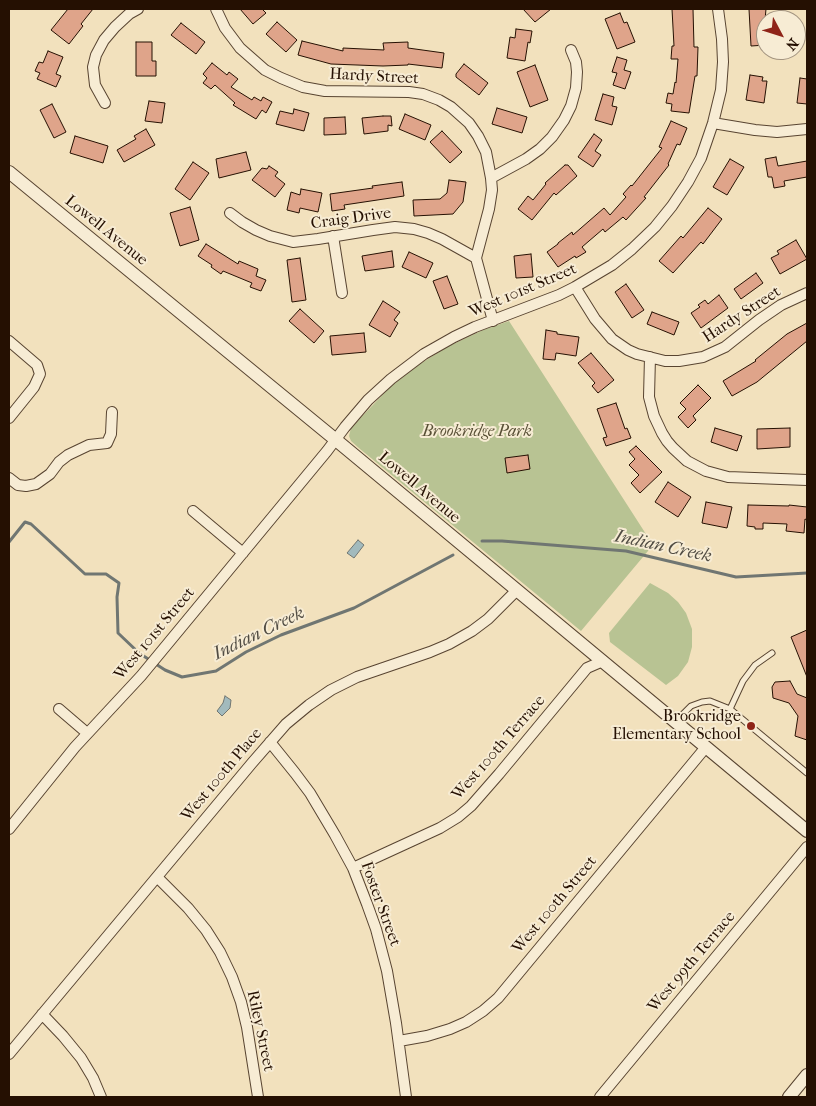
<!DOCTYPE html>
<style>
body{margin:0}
#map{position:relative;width:816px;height:1106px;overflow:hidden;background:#f2e1bd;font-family:"IM FELL French Canon",serif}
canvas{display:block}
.frame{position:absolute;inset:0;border:10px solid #251002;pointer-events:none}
.north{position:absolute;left:756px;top:10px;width:50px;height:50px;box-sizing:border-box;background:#f7ecd4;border:1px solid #a39480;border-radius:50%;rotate:130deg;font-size:14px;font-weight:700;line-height:20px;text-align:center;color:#251002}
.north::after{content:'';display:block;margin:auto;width:18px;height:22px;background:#8f2418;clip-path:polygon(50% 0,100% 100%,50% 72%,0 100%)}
</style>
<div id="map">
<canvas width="816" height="1106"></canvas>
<div class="frame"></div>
<div class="north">N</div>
</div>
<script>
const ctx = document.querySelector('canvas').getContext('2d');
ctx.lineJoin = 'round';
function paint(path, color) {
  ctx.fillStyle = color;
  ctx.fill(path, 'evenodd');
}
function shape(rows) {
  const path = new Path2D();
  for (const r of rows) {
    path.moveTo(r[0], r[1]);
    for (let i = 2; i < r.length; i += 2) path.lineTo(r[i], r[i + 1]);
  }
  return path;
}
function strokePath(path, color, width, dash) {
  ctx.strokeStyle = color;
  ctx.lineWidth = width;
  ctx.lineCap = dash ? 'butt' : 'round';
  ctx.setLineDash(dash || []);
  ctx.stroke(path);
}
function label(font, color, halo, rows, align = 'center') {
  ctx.font = font + ' "IM FELL French Canon",serif';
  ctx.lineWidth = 4;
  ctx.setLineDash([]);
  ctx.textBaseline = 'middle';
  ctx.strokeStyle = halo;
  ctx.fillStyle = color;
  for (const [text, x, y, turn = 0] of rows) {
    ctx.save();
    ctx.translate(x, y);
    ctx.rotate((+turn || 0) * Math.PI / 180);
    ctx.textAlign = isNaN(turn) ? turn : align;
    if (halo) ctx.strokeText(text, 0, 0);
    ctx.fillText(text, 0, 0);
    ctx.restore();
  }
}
const green = shape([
 [509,321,653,545,581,631,360,449,351,441,349,436,351,428,390,387,420,364,447,347,483,330],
 [650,583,668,593,678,602,686,613,692,629,692,647,688,662,678,676,666,685,610,642,609,633]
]);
const water = shape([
 [358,540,364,545,354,558,347,553,358,540],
 [225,696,231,700,230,708,222,716,217,711,223,703,225,696]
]);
const stream = shape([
 [482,541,502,541,626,551,736,577,807,573],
 [9,542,25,522,31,524,85,574,106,574,119,583,117,597,118,633,139,653,165,670,182,677,216,671,246,652,281,635,354,608,453,555]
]);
const building = shape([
 [68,9,93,9,81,24,83,26,69,44,51,30,68,9],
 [240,9,262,9,266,13,253,24,240,9],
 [523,9,551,9,535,22,523,9],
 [672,9,693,9,694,47,698,47,697,76,695,76,689,113,671,111,672,104,666,103,668,93,673,94,675,82,676,83,678,59,671,59,672,46,674,46,672,9],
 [749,9,766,9,765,20,766,20,766,45,751,46,749,9],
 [620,13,624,23,627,22,635,42,617,49,605,19,620,13],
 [277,22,297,40,286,52,266,34,277,22],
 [181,23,205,42,196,54,171,35,181,23],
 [516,29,532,31,530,43,528,42,525,61,507,58,510,37,515,38,516,29],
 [302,41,343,51,343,48,384,50,383,43,408,42,408,48,444,53,442,68,408,64,408,65,383,66,331,64,298,55,302,41],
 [136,42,152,42,152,61,156,61,156,76,136,76,136,42],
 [48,51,63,57,56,74,61,76,56,87,37,79,40,73,35,71,39,62,43,63,48,51],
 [617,57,627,60,624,70,631,72,625,89,613,85,617,73,612,72,617,57],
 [212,63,227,75,229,72,238,79,231,87,252,100,254,97,261,101,263,97,272,102,266,113,262,110,256,119,233,105,235,103,215,85,211,89,203,83,207,78,203,74,212,63],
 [464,64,488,83,479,95,456,77,456,74,464,64],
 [535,65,548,100,530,107,517,72,535,65],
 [750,75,763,77,762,81,767,81,764,103,746,100,750,75],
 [800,78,807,79,807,104,797,103,800,78],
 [603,94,614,97,612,106,617,107,612,125,595,120,603,94],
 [149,101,165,103,162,123,145,121,149,101],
 [52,104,66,132,54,138,40,110,52,104],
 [497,108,527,117,522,133,492,124,497,108],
 [294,109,309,113,304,131,276,124,280,111,293,114,294,109],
 [405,114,431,125,425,140,399,129,405,114],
 [383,116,391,116,392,126,388,125,388,131,364,134,362,118,383,116],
 [345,117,346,134,324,135,324,118,345,117],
 [671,121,687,128,680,145,677,144,668,164,669,165,644,197,646,198,626,220,623,217,605,232,603,229,582,247,586,252,576,258,575,256,558,267,547,252,558,244,558,243,572,232,573,235,604,208,610,215,626,197,623,194,631,185,632,186,662,148,659,147,671,121],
 [146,129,155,145,124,162,117,150,136,139,134,136,146,129],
 [442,131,462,152,450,163,430,142,442,131],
 [594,134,602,140,595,151,601,155,593,167,578,157,594,134],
 [75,136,108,146,103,163,70,153,75,136],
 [246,152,251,170,219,178,216,159,246,152],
 [776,157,778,166,807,161,807,177,784,181,785,186,774,188,772,177,768,177,765,159,776,157],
 [730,159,744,167,727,195,713,187,730,159],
 [193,162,209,173,190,200,175,189,193,162],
 [565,165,568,165,577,176,556,195,554,193,532,220,518,209,528,196,533,200,546,184,545,183,565,165],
 [269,166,278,172,275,176,285,184,275,197,252,180,262,168,267,169,269,166],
 [449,180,466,182,463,202,453,214,414,216,413,200,440,199,447,193,449,180],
 [402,182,404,196,344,205,345,209,332,211,330,194,373,188,372,186,402,182],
 [301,189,322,193,318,212,300,208,299,213,287,210,291,192,300,195,301,189],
 [190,207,199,240,180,246,170,213,190,207],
 [708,208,722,219,703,244,701,242,673,273,659,261,681,236,683,238,708,208],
 [796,240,807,259,780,274,771,258,779,254,777,251,796,240],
 [206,244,238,264,239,261,258,269,256,276,266,280,261,291,250,287,252,283,223,271,221,274,211,267,212,265,198,256,206,244],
 [392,251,394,267,365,271,362,256,392,251],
 [409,252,433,263,426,278,402,267,409,252],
 [531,254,533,277,516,278,514,256,531,254],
 [300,258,306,300,292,302,287,260,300,258],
 [756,273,763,283,741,299,734,289,756,273],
 [447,276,458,304,444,309,433,281,447,276],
 [626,284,644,310,632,318,615,292,626,284],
 [719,295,728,308,701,328,691,313,700,307,698,305,705,300,708,304,719,295],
 [383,301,400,312,394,320,398,323,390,337,369,325,383,301],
 [300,309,324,331,314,343,289,321,300,309],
 [652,312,679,322,674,335,647,324,652,312],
 [807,323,807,341,757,382,732,396,723,381,756,361,755,360,787,334,807,323],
 [546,330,557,332,557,334,579,337,576,356,556,353,555,360,543,359,546,330],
 [364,333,366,352,332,355,330,336,364,333],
 [591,353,614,380,598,393,592,386,595,383,578,363,591,353],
 [698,385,711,398,693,416,696,420,688,428,678,417,686,409,680,403,698,385],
 [616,403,625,429,627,428,631,438,606,446,603,438,607,437,597,409,616,403],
 [715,428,742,436,737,451,711,442,715,428],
 [790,428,790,447,757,449,757,429,790,428],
 [636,446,662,472,640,493,631,483,639,475,629,465,635,459,629,452,636,446],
 [528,455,530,469,507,473,505,458,528,455],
 [668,482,691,497,678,517,655,502,668,482],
 [706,502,732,507,727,528,702,523,706,502],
 [748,505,789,506,789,505,807,507,807,520,805,519,804,533,786,531,787,524,763,523,763,529,755,529,755,527,747,526,748,505],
 [807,630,807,677,791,637,807,630],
 [790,681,797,694,807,698,807,740,795,736,798,716,789,703,773,698,772,687,775,682,790,681]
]);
const service = shape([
 [730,709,743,681,755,665,772,653],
 [677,720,691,706,702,702,710,701,730,709,807,773]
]);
const minor = shape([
 [216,9,225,28,240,48,265,70,281,78,303,87,325,91,409,92,423,94,439,100,451,107,469,123,478,136,486,152,491,178,492,190,489,209,476,258,493,321],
 [105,103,95,85,93,67,96,55,104,40,115,27,129,14,138,9],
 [713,123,755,130,777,132,807,129],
 [491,178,526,159,540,149,552,137,564,120,571,106,576,88,577,72,576,62,571,50],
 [230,213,242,222,256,230,270,236,293,242,318,239,373,230,395,227,414,229,428,233,442,239,476,258],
 [333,236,342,293],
 [575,287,595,319,612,339,628,350,637,354,665,361,679,361,703,357,725,347,759,320,781,305,807,293],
 [9,341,37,365,40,374,34,387,9,418],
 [650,357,649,397,654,416,662,433,667,441,673,448,687,461,706,471,728,477,807,480],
 [9,478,18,485,26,486,36,484,50,474,59,462,68,455,89,445,107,443,111,434,112,412],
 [193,511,243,553],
 [59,709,87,733],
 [270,742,295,773,310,793,335,835,353,868,367,904,376,929,387,971,396,1023,406,1097],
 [9,829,75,747,141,676,327,451,345,427,368,400,391,379,424,354,454,337,475,327,559,295,575,287,612,265,632,249,655,227,672,206,688,182,701,158,713,123,721,90,723,62,722,39,718,9],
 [353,868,440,828,458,817,471,806,499,774,587,668,603,661],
 [157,877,188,908,206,930,220,952,232,977,241,1002,247,1027,258,1097],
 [42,1014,63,1036,81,1058,93,1078,101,1097],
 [399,1041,427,1036,450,1029,466,1022,483,1011,498,998,706,747],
 [9,1054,252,763,286,724,309,705,331,690,357,677,430,652,449,644,472,631,488,619,517,590],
 [600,1097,807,847]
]);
const tertiary = shape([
 [9,172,336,440,807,831],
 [789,1097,807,1075]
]);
const markers = [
 [751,726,5,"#8f2418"]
];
const streetNames = [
 ["Hardy Street",374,77,3],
 ["Craig Drive",351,219,-8],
 ["Lowell Avenue",106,231,39],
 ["West 101st Street",523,291,-23],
 ["Hardy Street",742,315,-33],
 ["Lowell Avenue",419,488,40],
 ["West 101st Street",155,634,-50],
 ["West 100th Terrace",499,748,-49],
 ["West 100th Place",222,775,-50],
 ["Foster Street",380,904,70],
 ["West 100th Street",555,905,-50],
 ["West 99th Terrace",692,962,-50],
 ["Riley Street",260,1031,78]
];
const parkNames = [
 ["Brookridge Park",477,432]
];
const poiNames = [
 ["Brookridge",741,717],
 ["Elementary School",741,735]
];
const waterNames = [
 ["Indian Creek",663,547,12],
 ["Indian Creek",259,634,-26]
];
paint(green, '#b8c393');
paint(water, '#a2babd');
strokePath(water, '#707672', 1);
strokePath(stream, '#707672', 3);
paint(building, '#dfa48a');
strokePath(building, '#251002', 1);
strokePath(service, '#584431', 7);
strokePath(minor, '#584431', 12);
strokePath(tertiary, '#584431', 14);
strokePath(service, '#f7ecd4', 5);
strokePath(minor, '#f7ecd4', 10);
strokePath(tertiary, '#f7ecd4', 12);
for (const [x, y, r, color] of markers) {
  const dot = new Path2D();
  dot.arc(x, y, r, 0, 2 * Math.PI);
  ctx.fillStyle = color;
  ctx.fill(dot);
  strokePath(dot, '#f7ecd4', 2);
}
label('16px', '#251002', '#f7ecd4', streetNames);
label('italic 16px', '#584f35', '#f7ecd4', parkNames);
label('16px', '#251002', '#f7ecd4', poiNames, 'right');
label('italic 18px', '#514c43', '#f7ecd4', waterNames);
</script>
